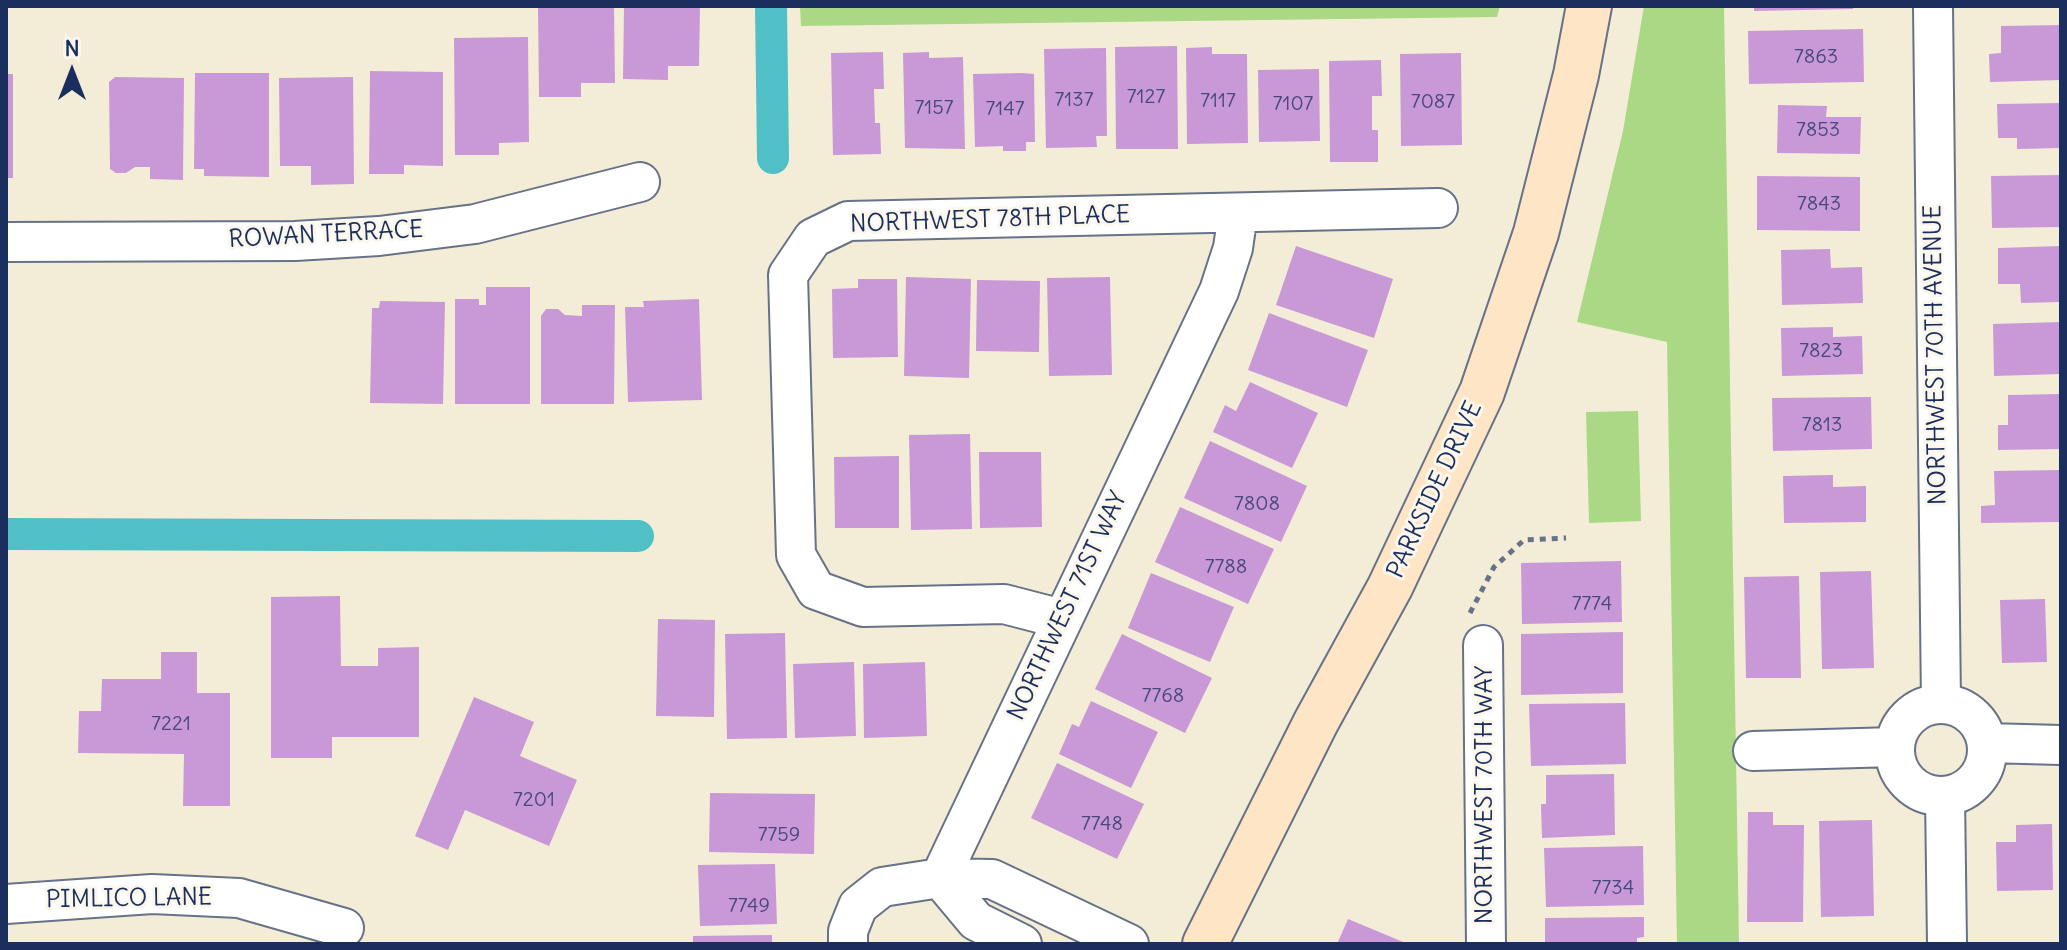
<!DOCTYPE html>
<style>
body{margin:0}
#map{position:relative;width:2067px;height:950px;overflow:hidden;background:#f3edd7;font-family:Delius,sans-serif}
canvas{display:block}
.frame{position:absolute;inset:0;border:8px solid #1b2f5e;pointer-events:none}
.north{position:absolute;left:32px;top:32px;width:80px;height:80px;-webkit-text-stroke:6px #fbf7ec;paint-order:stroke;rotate:0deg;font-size:22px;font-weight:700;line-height:32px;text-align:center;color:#1b2f5e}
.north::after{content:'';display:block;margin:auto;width:28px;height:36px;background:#1b2f5e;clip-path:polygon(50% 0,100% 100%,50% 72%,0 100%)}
</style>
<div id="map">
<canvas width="2067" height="950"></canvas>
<div class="frame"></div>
<div class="north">N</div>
</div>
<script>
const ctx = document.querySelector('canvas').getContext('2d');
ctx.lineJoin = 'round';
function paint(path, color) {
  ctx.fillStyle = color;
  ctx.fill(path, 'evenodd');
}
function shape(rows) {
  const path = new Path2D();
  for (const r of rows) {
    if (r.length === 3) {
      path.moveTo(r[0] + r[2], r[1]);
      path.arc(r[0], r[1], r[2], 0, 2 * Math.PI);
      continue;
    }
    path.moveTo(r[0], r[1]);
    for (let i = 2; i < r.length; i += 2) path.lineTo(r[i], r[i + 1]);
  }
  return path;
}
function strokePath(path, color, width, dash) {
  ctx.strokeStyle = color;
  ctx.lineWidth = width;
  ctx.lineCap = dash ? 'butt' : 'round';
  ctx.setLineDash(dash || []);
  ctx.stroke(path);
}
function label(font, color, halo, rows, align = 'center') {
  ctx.font = font + ' Delius,sans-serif';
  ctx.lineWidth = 6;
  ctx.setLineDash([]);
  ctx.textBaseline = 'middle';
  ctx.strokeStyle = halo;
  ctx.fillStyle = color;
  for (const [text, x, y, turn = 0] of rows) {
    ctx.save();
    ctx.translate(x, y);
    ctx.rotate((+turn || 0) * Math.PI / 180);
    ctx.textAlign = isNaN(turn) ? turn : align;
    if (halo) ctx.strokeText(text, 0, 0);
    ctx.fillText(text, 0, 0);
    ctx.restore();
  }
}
const green = shape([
 [800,6,1500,6,1497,17,801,26],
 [1644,6,1724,6,1739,944,1677,944,1667,342,1577,322,1623,131],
 [1638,411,1641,521,1589,523,1586,412]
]);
const canal = shape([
 [771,6,773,158],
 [6,534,638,536]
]);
const building = shape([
 [538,6,614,6,615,83,581,83,581,97,539,97],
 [624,6,700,6,699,66,668,66,668,80,623,79],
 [1754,6,1853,6,1853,9,1754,11],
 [2061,25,2061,80,1990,82,1989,54,2001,53,2001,26],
 [1863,29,1864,82,1749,84,1748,31],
 [528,37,529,142,499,143,499,155,455,155,454,38],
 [1177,46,1178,149,1116,149,1115,47],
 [1212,47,1212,54,1247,54,1248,143,1187,144,1186,48],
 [1106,48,1107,136,1096,136,1097,147,1046,148,1044,49],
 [883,52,884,89,874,89,875,123,880,123,881,154,833,155,831,53],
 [929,52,929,58,963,57,965,149,905,148,903,53],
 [1461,53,1462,145,1401,146,1400,54],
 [1381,60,1382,96,1372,96,1372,130,1378,130,1378,162,1330,162,1329,61],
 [1319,69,1320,141,1259,142,1258,70],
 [370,71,443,72,443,166,404,165,404,174,369,174],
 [195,73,269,73,269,177,204,176,204,169,194,169],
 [1022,73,1034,74,1035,142,1026,142,1026,151,1003,151,1003,146,975,147,973,74],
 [6,74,13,74,13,178,6,178],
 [115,77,184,78,183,180,150,179,150,167,135,167,126,173,116,173,110,169,109,82],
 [353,77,354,184,311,185,311,166,280,166,279,78],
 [2061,103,2061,148,2017,149,2017,138,1998,138,1997,104],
 [1778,105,1827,106,1826,117,1861,117,1860,154,1777,153],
 [2061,175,2061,227,1992,228,1991,176],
 [1757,176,1860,177,1860,231,1757,230],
 [1296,246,1393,279,1374,338,1276,305],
 [2061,246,2061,302,2021,303,2020,284,1998,284,1998,248],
 [1830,249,1831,268,1862,267,1863,303,1782,305,1781,250],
 [906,277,971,279,969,378,904,376],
 [1110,277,1112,375,1049,376,1047,278],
 [858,279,897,279,898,357,833,358,832,289,858,288],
 [977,280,1040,281,1039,352,976,351],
 [486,287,530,287,530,404,455,404,455,299,479,299,479,305,486,305],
 [699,299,702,400,628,402,625,307,644,307,643,301],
 [380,301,445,302,443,404,370,403,372,308,379,308],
 [582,305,615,305,614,404,541,404,541,316,546,309,558,309,565,315,582,316],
 [1269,313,1368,350,1347,407,1248,370],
 [2061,322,2061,374,1994,376,1993,324],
 [1833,327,1833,337,1862,336,1863,374,1782,376,1781,328],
 [1250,382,1318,413,1292,468,1213,432,1225,405,1236,411],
 [2061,394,2061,449,1998,450,1998,425,2008,425,2008,395],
 [1871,397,1872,449,1773,451,1772,398],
 [970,434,972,529,911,530,909,435],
 [1210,441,1307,486,1281,542,1184,498],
 [979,452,1041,452,1042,527,980,528],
 [899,456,899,528,835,528,834,457],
 [2061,470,2061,522,1981,523,1981,506,1995,505,1994,471],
 [1833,475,1833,487,1866,486,1866,522,1784,523,1783,476],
 [1180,507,1274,549,1248,604,1155,562],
 [1621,561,1622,622,1522,624,1521,563],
 [1871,571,1874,668,1822,669,1820,572],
 [1151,573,1234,607,1210,662,1128,628],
 [1799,576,1801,678,1746,678,1744,577],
 [340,596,341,666,378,666,378,648,419,647,419,737,332,737,332,758,271,758,271,597],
 [2045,599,2047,662,2002,663,2000,600],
 [658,619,715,620,714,717,656,716],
 [1623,632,1623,693,1521,695,1521,634],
 [785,633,787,738,727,739,725,634],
 [1122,634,1212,678,1185,733,1095,689],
 [161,652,197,652,197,693,230,693,230,806,183,806,184,754,78,753,79,711,101,711,102,679,161,679],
 [854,662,856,736,795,738,793,664],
 [925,662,927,736,864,738,863,664],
 [474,697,534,722,520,756,577,780,549,846,465,810,448,850,415,836],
 [1091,701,1158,732,1131,788,1059,754,1072,724,1079,727],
 [1625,703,1626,764,1531,766,1529,704],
 [1057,763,1144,804,1117,859,1031,818],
 [1614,774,1615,835,1542,838,1541,804,1546,804,1546,775],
 [710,793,815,794,814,854,709,852],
 [1748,812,1773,812,1773,825,1804,825,1803,922,1747,922],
 [1872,820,1874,916,1821,917,1819,821],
 [2052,824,2053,890,1997,891,1996,842,2016,842,2016,825],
 [1643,846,1644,905,1546,907,1544,848],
 [775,864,777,924,700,926,698,865],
 [1644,917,1644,937,1637,938,1637,944,1545,944,1545,918],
 [1348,919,1408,944,1337,944],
 [772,935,772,944,693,944,693,936]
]);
const path = shape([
 [1470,613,1494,567,1524,540,1566,538]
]);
const street = shape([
 [1933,6,1941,704],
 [6,242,295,241,379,236,475,224,640,182],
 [1062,619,1004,604,863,607,816,590,796,555,788,275,813,238,848,221,1438,208],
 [1483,645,1486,944],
 [1941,750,46],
 [1987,743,2061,745],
 [1753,751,1895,747],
 [1945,796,1947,944],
 [940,878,1219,291,1233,248,1238,213],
 [940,878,976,921,1022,944],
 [6,904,152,894,239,898,344,928],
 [848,944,848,931,858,906,882,887,940,878,992,879,1129,944]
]);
const secondary = shape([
 [1205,944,1316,722,1390,587,1482,392,1536,233,1576,75,1589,6]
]);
const numberNames = [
 ["7863",1816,57],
 ["7127",1146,97],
 ["7137",1074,100],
 ["7117",1218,101],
 ["7087",1433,102],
 ["7107",1293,104],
 ["7157",934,108],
 ["7147",1005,109],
 ["7853",1818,130],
 ["7843",1819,204],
 ["7823",1821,351],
 ["7813",1822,425],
 ["7808",1257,504],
 ["7788",1226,567],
 ["7774",1592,604],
 ["7768",1163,696],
 ["7221",171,724],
 ["7201",534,800],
 ["7748",1102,824],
 ["7759",779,835],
 ["7734",1613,888],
 ["7749",749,906]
];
const streetNames = [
 ["NORTHWEST 78TH PLACE",990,220,-2],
 ["ROWAN TERRACE",326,235,-3],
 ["NORTHWEST 70TH AVENUE",1936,355,-91],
 ["PARKSIDE DRIVE",1435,490,-65],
 ["NORTHWEST 71ST WAY",1068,606,-65],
 ["NORTHWEST 70TH WAY",1485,795,-90],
 ["PIMLICO LANE",129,899,-1]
];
paint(green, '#aad885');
strokePath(canal, '#51bfc6', 32);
paint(building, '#c998d7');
strokePath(street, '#677288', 42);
strokePath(secondary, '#677288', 48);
strokePath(path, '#677288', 5, [6, 6]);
strokePath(street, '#fff', 38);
strokePath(secondary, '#fde5c5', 44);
label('20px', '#46497c', null, numberNames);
label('24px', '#1b2f5e', '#fbf7ec', streetNames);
</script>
